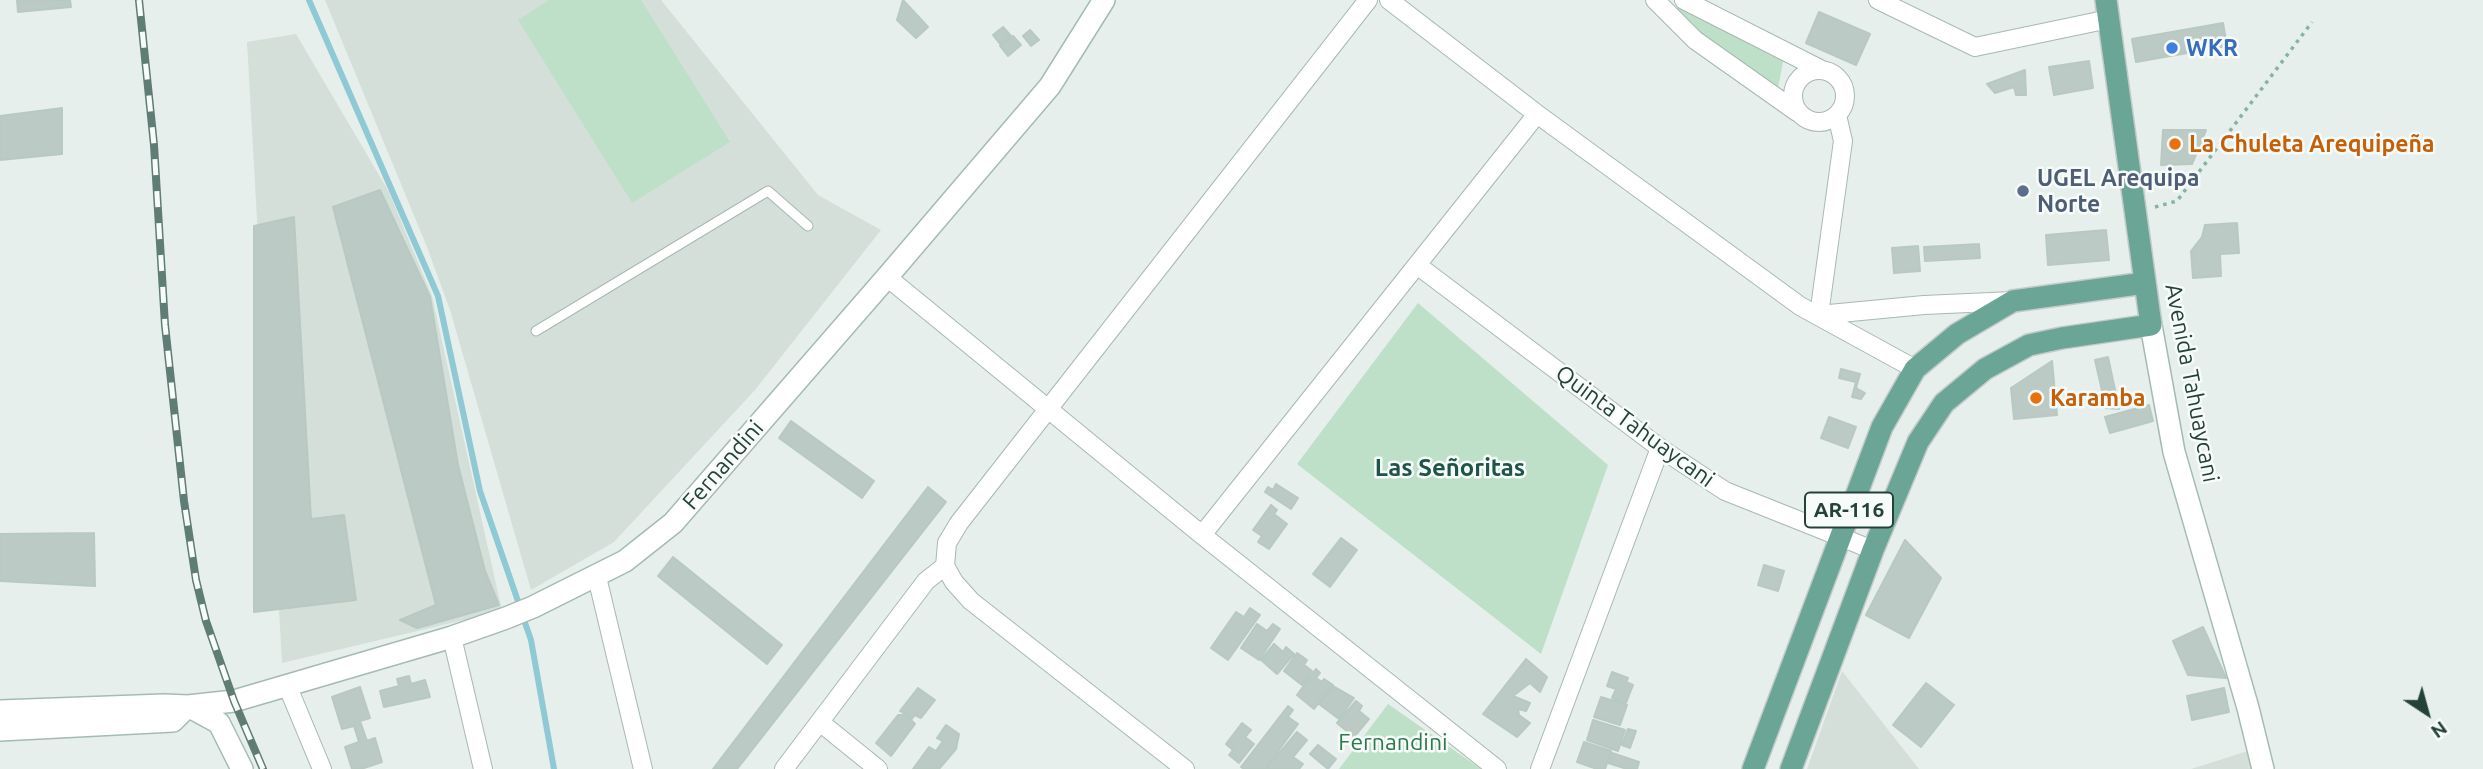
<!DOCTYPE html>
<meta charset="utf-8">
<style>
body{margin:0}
#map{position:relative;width:2483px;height:769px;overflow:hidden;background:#e6efeb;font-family:Ubuntu,sans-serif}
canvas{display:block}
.north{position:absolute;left:2392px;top:678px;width:70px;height:70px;-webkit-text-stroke:5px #f7fbf9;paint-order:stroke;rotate:144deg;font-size:19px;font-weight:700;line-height:28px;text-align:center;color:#24423a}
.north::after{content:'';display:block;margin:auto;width:24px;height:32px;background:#24423a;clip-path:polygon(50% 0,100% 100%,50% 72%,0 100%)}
</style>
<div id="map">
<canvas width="2483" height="769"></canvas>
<div class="north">N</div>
</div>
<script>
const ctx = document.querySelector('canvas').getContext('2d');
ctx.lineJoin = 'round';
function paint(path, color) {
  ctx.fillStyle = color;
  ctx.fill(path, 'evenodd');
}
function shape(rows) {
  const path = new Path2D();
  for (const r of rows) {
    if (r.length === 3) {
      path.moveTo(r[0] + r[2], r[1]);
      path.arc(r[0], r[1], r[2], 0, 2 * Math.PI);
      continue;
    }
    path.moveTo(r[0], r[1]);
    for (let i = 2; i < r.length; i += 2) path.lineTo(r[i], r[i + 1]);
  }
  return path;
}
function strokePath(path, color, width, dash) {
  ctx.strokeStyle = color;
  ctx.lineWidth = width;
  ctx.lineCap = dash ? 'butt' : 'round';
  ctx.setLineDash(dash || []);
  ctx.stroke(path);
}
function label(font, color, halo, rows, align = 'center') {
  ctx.font = font + ' Ubuntu,sans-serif';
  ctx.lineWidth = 5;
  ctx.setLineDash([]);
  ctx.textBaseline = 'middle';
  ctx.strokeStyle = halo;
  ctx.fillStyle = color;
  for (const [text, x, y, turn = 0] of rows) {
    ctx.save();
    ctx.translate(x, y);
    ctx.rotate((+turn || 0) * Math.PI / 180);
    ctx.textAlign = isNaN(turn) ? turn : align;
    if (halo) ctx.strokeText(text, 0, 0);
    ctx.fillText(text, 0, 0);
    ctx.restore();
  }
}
const built = shape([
 [325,0,661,0,818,195,881,230,755,390,614,542,531,590,450,310,427,247],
 [296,34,389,192,432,296,502,611,282,663,247,42],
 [1842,671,1919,769,1807,769],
 [2251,750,2253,769,2191,769]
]);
const green = shape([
 [549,0,641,0,730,142,632,203,518,20],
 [1677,5,1784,57,1777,93,1677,20],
 [1418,303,1608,465,1541,654,1297,464],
 [1388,704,1481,769,1339,769]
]);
const stream = shape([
 [309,0,438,296,480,491,520,607],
 [523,617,531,640,554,769]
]);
const building = shape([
 [17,0,70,0,71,7,18,12,17,0],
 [903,0,928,27,916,38,897,20,903,0],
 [1819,12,1870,34,1856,65,1806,43,1819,12],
 [2223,23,2227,46,2136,62,2132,39,2223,23],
 [1003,27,1011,36,1000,44,993,35,1003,27],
 [1030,30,1039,40,1031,46,1023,36,1030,30],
 [1013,36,1021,45,1008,56,1000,46,1013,36],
 [2089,61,2093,88,2054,95,2049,67,2089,61],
 [2025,70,2026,95,2016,95,2014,87,1995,93,1987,84,2025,70],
 [62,108,62,154,0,160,0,116,62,108],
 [2163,130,2206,130,2192,164,2161,165,2163,130],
 [380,190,430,297,458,465,485,571,499,605,417,628,400,620,436,605,333,207,380,190],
 [294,217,311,519,344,515,356,600,254,612,254,226,294,217],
 [2237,223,2239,253,2220,254,2221,276,2193,278,2191,251,2202,237,2205,225,2237,223],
 [2106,230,2109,260,2048,265,2046,235,2106,230],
 [1979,244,1980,258,1925,261,1924,247,1979,244],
 [1918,246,1920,271,1894,273,1892,248,1918,246],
 [2108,357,2119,409,2106,408,2095,360,2108,357],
 [2052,361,2057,415,2014,419,2011,388,2052,361],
 [1841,369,1860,374,1856,388,1865,393,1861,399,1852,397,1856,382,1839,378,1841,369],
 [2149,405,2153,421,2110,433,2105,417,2149,405],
 [1829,417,1856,427,1848,448,1821,438,1829,417],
 [791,421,874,481,862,498,779,438,791,421],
 [1276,484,1298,498,1291,509,1265,492,1268,487,1273,490,1276,484],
 [928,487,946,502,737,769,713,769,928,487],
 [1271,505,1277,510,1274,514,1287,524,1269,549,1258,542,1262,536,1253,530,1271,505],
 [94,533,95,586,0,581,0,534,94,533],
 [1341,538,1357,550,1330,587,1313,574,1341,538],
 [1905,540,1941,578,1909,638,1866,615,1905,540],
 [673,557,782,645,767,664,658,576,673,557],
 [1764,565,1784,571,1778,591,1758,585,1764,565],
 [1250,608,1260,615,1228,660,1211,648,1236,612,1244,617,1250,608],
 [1257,624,1267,631,1273,624,1280,629,1259,660,1241,648,1257,624],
 [2203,627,2226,678,2188,675,2173,641,2203,627],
 [1274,644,1283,652,1286,647,1294,654,1277,674,1261,660,1274,644],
 [1297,653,1307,660,1304,665,1312,671,1302,685,1284,671,1297,653],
 [1526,659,1547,677,1540,692,1530,683,1513,696,1530,703,1526,711,1518,709,1519,715,1530,723,1517,737,1483,714,1526,659],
 [1316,669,1320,673,1316,678,1322,682,1324,679,1333,685,1314,709,1297,695,1316,669],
 [1612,672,1628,678,1626,682,1633,685,1626,703,1612,698,1616,689,1607,686,1612,672],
 [409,676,411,684,425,680,430,697,384,707,380,691,399,686,397,679,409,676],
 [1926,683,1954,705,1921,747,1893,725,1926,683],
 [1333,686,1354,698,1339,719,1319,704,1333,686],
 [360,687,370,718,360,721,367,741,375,738,382,762,361,769,352,769,345,747,359,742,354,726,342,729,332,697,360,687],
 [918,688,935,700,921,718,915,715,911,720,915,724,891,756,876,743,898,715,907,715,900,711,918,688],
 [2224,688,2229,712,2192,720,2187,696,2224,688],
 [1601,697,1627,705,1620,725,1594,717,1601,697],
 [1356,701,1362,706,1359,711,1369,719,1354,737,1337,723,1356,701],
 [1288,706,1293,710,1288,717,1298,724,1265,769,1244,769,1241,767,1288,706],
 [1593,720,1625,730,1618,751,1587,740,1593,720],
 [1242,723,1251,730,1245,737,1254,744,1239,763,1229,755,1233,750,1226,744,1242,723],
 [946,725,959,734,956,749,939,769,913,769,929,747,936,751,943,741,937,738,946,725],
 [1628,729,1636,731,1630,748,1622,745,1628,729],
 [1297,732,1307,740,1293,757,1303,764,1299,769,1266,769,1297,732],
 [1584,742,1611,751,1605,769,1597,769,1577,762,1584,742],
 [1318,745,1336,759,1328,769,1310,754,1318,745],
 [1612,753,1639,762,1637,769,1627,769,1608,763,1612,753]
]);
const path = shape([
 [2155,207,2177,201,2312,22]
]);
const lane = shape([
 [536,331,768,191,808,226]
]);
const street = shape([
 [1389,0,1537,114,1800,306,1915,369],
 [1655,0,1695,40,1797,112],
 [1684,0,1820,69],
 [1878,0,1975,47,2109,19],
 [1819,96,26],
 [1417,265,1660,448,1725,491,1873,550],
 [887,277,1202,535,1497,769],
 [1819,315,1843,141,1837,115],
 [1819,315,1924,305,2013,301],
 [1202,535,1537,114],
 [597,577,643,769],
 [452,637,483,769],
 [287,685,322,769],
 [821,723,878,769],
 [784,769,926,581,945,566],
 [1185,769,971,601,954,582,945,566,947,543,959,523,1368,0],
 [1540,769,1660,448]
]);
const secondary = shape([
 [2151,325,2174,452,2248,708,2263,769],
 [188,706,219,723,242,769],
 [0,711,164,705,188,706,234,701,452,637,506,618,533,607,625,561,673,523,887,277,1050,86,1104,0],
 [0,730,173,721,188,706]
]);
const primary = shape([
 [1753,769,1882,427,1915,369,1957,334,2013,301,2145,283],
 [1791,769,1873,550,1918,442,1944,403,1985,369,2029,345,2062,338,2151,325,2106,0]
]);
const rail = shape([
 [139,0,154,145,165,325,184,501,196,580,206,621,234,701,263,769]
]);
const markers = [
 [2172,48,7,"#3f7fe0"],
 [2175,144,7,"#e8710a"],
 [2023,191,7,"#5c6f8a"],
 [2036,398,7,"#e8710a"]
];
const shields = [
 [1849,510,88]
];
const shieldNames = [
 ["AR-116",1849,510]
];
const shopNames = [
 ["WKR",2186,48]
];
const foodNames = [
 ["La Chuleta Arequipeña",2189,144],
 ["Karamba",2050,398]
];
const serviceNames = [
 ["UGEL Arequipa",2037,178],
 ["Norte",2037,204]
];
const streetNames = [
 ["Avenida Tahuaycani",2192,383,79],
 ["Quinta Tahuaycani",1635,426,36],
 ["Fernandini",723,465,-49]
];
const parkNames = [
 ["Fernandini",1393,742]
];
const neighbourhoodNames = [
 ["Las Señoritas",1450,468]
];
paint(built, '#d4dfda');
paint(green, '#bfe0c8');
strokePath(stream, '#8ec9d4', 6);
paint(building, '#bbcac4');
strokePath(building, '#b8c9c2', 2);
strokePath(lane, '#a8b8b2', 11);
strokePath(street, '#a8b8b2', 20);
strokePath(secondary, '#a4bbb3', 24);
strokePath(primary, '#c2cac8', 24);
strokePath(path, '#86b3a5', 3.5, [3.5, 5]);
strokePath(lane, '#fff', 9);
strokePath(street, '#fff', 18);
strokePath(secondary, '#fff', 21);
strokePath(primary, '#6aa596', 21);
strokePath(rail, '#5f7d75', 8);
strokePath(rail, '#f7fbf9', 5, [16]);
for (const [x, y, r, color] of markers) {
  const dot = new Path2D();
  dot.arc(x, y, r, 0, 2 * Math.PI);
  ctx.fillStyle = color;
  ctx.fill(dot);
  strokePath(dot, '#f7fbf9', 2.5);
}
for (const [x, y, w] of shields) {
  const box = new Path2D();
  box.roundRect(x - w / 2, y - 17.5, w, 35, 5);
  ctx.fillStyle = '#f7fbf9';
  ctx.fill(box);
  strokePath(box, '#24423a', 2);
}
label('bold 21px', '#24423a', null, shieldNames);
label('bold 23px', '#366cbe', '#f7fbf9', shopNames, 'left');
label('bold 23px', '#c56008', '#f7fbf9', foodNames, 'left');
label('bold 23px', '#4e5e75', '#f7fbf9', serviceNames, 'left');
label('23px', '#24423a', '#f7fbf9', streetNames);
label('23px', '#2d7a4b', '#f7fbf9', parkNames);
label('bold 24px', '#1f5548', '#f7fbf9', neighbourhoodNames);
</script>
